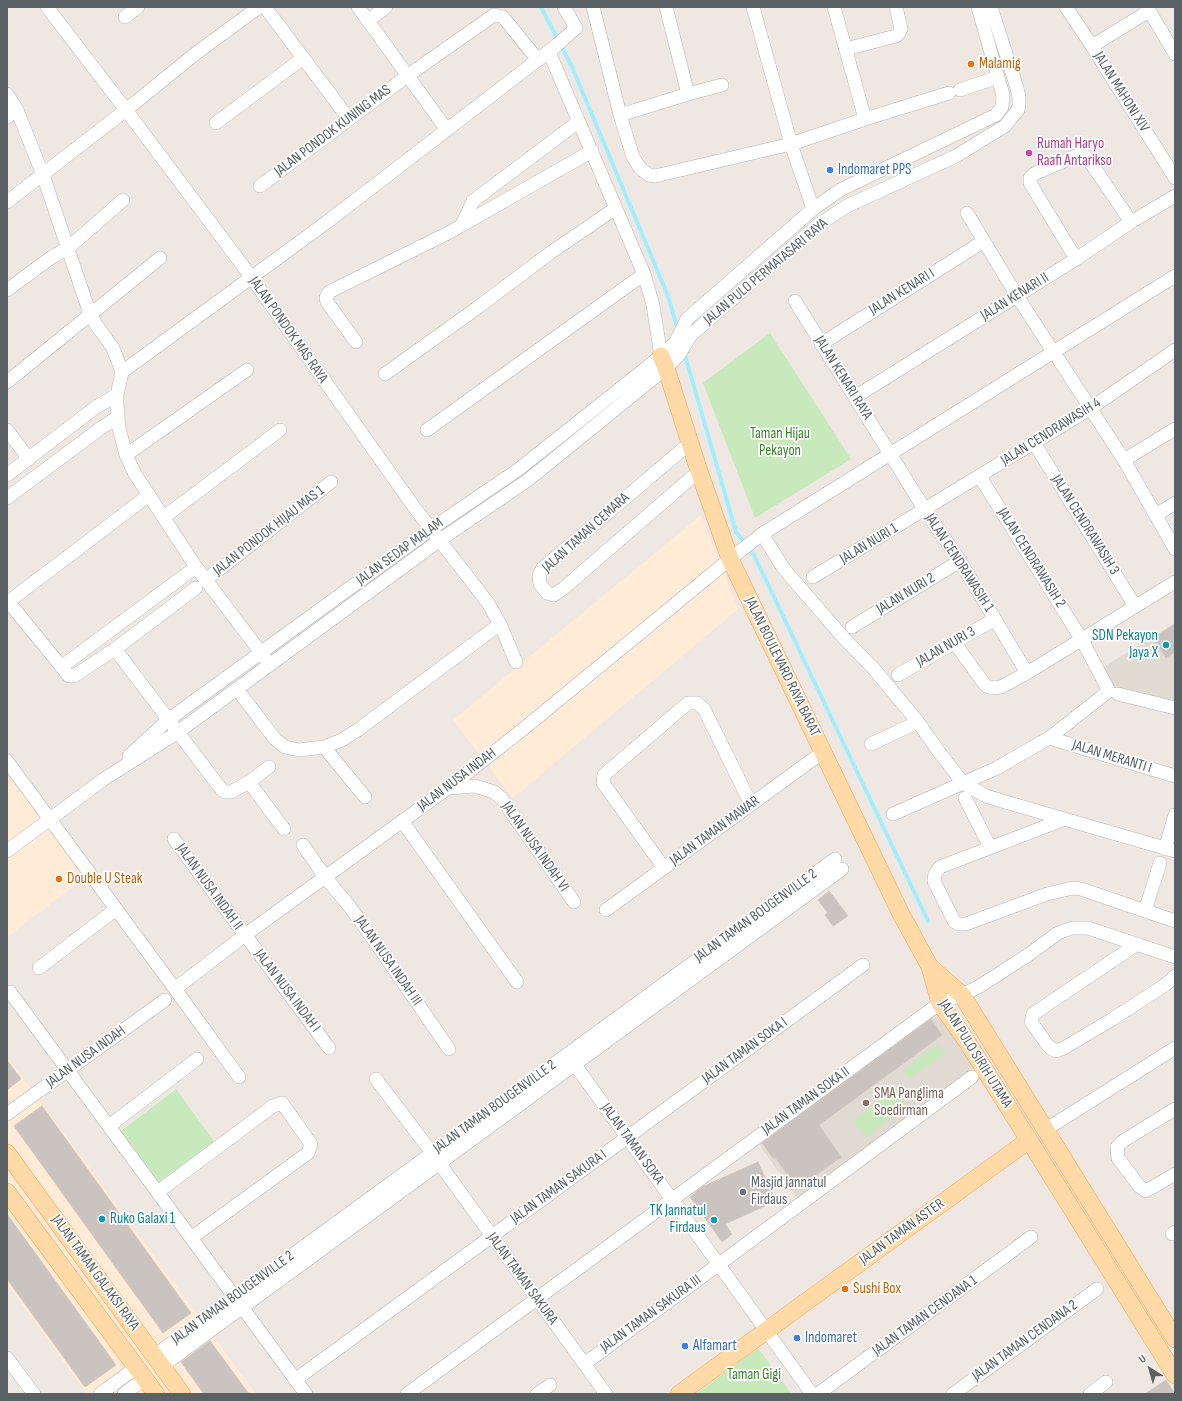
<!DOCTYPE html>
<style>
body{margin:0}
#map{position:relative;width:1182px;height:1401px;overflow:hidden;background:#efe8e2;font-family:"Sofia Sans Condensed",sans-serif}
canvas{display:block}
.frame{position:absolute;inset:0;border:8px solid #5a6164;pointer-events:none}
.north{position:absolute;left:1130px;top:1349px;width:40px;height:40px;-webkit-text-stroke:3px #fff;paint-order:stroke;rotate:323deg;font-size:11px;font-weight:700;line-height:16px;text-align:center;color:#5a6164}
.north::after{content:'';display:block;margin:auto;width:14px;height:18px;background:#5a6164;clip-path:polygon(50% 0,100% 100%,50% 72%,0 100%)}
</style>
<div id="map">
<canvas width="1182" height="1401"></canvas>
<div class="frame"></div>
<div class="north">U</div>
</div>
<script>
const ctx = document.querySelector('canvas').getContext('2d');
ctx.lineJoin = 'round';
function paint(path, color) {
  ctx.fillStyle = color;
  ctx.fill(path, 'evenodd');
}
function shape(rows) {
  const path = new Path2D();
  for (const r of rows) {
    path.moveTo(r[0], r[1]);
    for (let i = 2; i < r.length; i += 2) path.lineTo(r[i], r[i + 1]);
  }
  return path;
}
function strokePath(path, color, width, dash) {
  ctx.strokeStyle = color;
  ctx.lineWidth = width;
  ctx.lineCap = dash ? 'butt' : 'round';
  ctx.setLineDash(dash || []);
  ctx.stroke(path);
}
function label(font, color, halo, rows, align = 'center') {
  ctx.font = font + ' "Sofia Sans Condensed",sans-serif';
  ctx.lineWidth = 3.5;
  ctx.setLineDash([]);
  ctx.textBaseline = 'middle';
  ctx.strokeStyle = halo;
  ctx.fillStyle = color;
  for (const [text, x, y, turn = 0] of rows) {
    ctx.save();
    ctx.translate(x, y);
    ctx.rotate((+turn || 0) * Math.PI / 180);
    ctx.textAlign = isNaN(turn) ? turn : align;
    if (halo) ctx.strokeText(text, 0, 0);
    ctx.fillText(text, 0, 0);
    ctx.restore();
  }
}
const commercial = shape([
 [701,515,738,609,513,798,453,720],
 [7,767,87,876,7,937],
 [7,1056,256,1394,87,1394,7,1284]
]);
const education = shape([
 [1175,623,1175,701,1114,686,1102,668],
 [937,1006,977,1066,797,1198,756,1140]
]);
const green = shape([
 [770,333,851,459,755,518,703,383],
 [938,1044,944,1054,909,1079,903,1070],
 [176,1089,214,1141,159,1182,121,1131],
 [895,1089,908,1106,866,1137,853,1120],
 [758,1348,792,1394,696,1394]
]);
const stream = shape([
 [541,7,572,67,668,296,678,330],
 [684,352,736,532,754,555,928,921]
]);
const building = shape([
 [1175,624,1175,652,1166,658,1153,638,1175,624],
 [829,891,848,916,833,926,825,915,828,913,818,900,829,891],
 [931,1019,942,1035,819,1125,841,1157,797,1188,775,1157,773,1158,762,1143,931,1019],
 [7,1060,21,1079,7,1090,7,1060],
 [42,1106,191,1313,163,1333,14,1126,42,1106],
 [758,1162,776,1201,725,1224,732,1234,722,1242,690,1197,702,1187,758,1162],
 [7,1214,116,1365,85,1387,7,1279,7,1214],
 [210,1341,249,1394,204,1394,181,1362,210,1341],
 [1166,1380,1175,1394,1145,1394,1166,1380]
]);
const minor = shape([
 [47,7,126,110,252,278,414,507,488,603,500,624,516,662],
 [265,7,349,119],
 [358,7,447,130],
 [593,7,620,115,633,157,640,168,649,175,655,176,791,144,865,119,949,93],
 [753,7,791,144,813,209],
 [834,7,865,119],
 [1066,7,1092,46,1175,178],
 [1147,7,1175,54],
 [125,17,138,7],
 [368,21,386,7],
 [1092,46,1149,11],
 [846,49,896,36,899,33,901,29,896,7],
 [549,52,644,274,653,305,661,356],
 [960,90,998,77],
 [7,94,17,110,43,175,90,314,97,326,113,348,122,372,117,395,117,405,119,428,126,455,135,474,196,567,265,658],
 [688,94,722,85],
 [620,115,688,94,666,7],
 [7,117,17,110],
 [216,123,303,58],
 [260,186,407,76,494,15,503,17,538,60],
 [7,202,126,110,195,54,259,7],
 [967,213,1017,296,1054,353],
 [462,225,592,151],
 [1076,259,1030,183,1030,178,1034,174,1078,155,1084,155,1091,163,1131,222],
 [7,290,52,257,68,248,123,200],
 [795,301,925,510,960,561,1027,673],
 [356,342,327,302,326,298,329,292,452,231,462,225,473,201,578,122],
 [821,344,984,241],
 [1059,360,1124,460,1175,549],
 [122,372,327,222,557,45,576,28,564,7],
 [385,374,477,308,550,253,616,208],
 [7,382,160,258],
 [855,397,1076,259,1131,222,1175,196],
 [7,430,29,459],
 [427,430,644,274],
 [690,443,543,568,539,575,540,584,547,593,554,595,564,588,699,471],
 [1034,443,1135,606],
 [126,455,247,370],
 [1124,460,1175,429],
 [7,475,96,407,117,395],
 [7,498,101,428,118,417],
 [1156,515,1175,503],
 [164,517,280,430],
 [762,534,784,569,842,636,874,669,918,722,939,752,963,783,986,796,1002,801,1175,851],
 [813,577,1091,408,1175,350],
 [207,579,331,482],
 [7,600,69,676,74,676,115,649,221,789,225,792,231,792,249,782,284,829],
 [8,602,149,495],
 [852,627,960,561],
 [954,642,986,686,992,688,1001,687,1027,673,1175,582],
 [115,649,196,588],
 [61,667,196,567],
 [898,675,995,619],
 [1118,694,1175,708],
 [243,697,275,739,285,747,299,750,324,747,342,740,359,729,500,624],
 [1049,738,1175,776],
 [871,744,918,722],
 [324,747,365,797],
 [129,756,168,720,431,529,519,469,661,356,675,343,687,319,813,209,840,190,996,115,1002,107,1003,95,978,7],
 [7,761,175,989,239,1077],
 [249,782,269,767],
 [448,788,475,786,494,792,502,799,574,902],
 [965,798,990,847],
 [893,814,997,768,1049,738,1109,691,1082,640,980,477],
 [1065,819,940,867,935,874,934,881,954,921,958,924,966,924,1047,894,1073,888,1081,889,1175,921],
 [402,821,517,982],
 [174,839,329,1048],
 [303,845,325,877,350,907,376,943,449,1049],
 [1165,849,1175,815],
 [7,851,104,779,178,732,440,540,528,480,666,368,678,356,691,335,818,225,847,206,956,156,1005,126,1018,110,1019,105,1019,97,1017,88,991,7],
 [664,868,611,794,603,783,604,775,688,703,697,703,704,709,751,804],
 [606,910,823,752],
 [1145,911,1160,863],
 [1137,944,1033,1014,1031,1022,1049,1047,1056,1051,1064,1048,1111,1020,1165,985,1175,976],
 [39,968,116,909],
 [175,989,245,935,448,788,522,730,730,559,762,534,1175,276],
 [10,992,306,1394],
 [570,1058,812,1394],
 [376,1079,432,1153,606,1394],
 [1175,1109,1123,1141,1117,1147,1118,1158,1139,1186,1146,1191,1175,1174],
 [7,1114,165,1000],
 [109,1126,197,1059],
 [1045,1130,1175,1048],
 [158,1192,273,1106,282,1103,311,1144,308,1153,191,1238],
 [1172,1234,1175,1232],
 [154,1356,835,859],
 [7,1358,34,1394],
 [584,1364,972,1077],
 [162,1366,842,869],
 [295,1380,863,965],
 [100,1394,137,1367],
 [124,1394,145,1378],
 [407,1394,940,1003,962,995,980,986,1028,955,1058,933,1072,928,1088,928,1175,957],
 [537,1394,550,1385],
 [818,1394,1031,1237],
 [953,1394,1097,1289],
 [1090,1394,1106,1382]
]);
const major = shape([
 [661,356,666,368,699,471,730,559,901,914,930,967,940,1003,966,1040,1029,1140,1175,1375],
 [930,967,962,995,1175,1339],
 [7,1153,182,1394],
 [7,1192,156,1394],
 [679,1394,1029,1140]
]);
const markers = [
 [971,64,4,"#e8710a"],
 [1029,153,4,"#d1479c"],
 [830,170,4,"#3f7fe0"],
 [1166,645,4,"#0f9aa8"],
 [59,879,4,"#e8710a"],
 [866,1103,4,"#8d6e63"],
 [743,1192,4,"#6b7280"],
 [102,1219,4,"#0f9aa8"],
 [714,1220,4,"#0f9aa8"],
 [845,1289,4,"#e8710a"],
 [797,1338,4,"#3f7fe0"],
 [685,1346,4,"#3f7fe0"]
];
const foodNames = [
 ["Malamig",979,64],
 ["Double U Steak",67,879],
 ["Sushi Box",853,1289]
];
const streetNames = [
 ["JALAN MAHONI XIV",1121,92,58],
 ["JALAN PONDOK KUNING MAS",333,131,-37],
 ["JALAN PULO PERMATASARI RAYA",766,272,-40],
 ["JALAN KENARI I",902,292,-32],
 ["JALAN KENARI II",1015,297,-32],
 ["JALAN PONDOK MAS RAYA",288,330,55],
 ["JALAN KENARI RAYA",843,378,58],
 ["JALAN CENDRAWASIH 4",1051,432,-32],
 ["JALAN CENDRAWASIH 3",1085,525,58],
 ["JALAN PONDOK HIJAU MAS 1",269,531,-38],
 ["JALAN TAMAN CEMARA",586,533,-42],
 ["JALAN NURI 1",869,544,-31],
 ["JALAN SEDAP MALAM",400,552,-36],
 ["JALAN CENDRAWASIH 2",1031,558,58],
 ["JALAN CENDRAWASIH 1",959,563,57],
 ["JALAN NURI 2",906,594,-31],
 ["JALAN NURI 3",946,647,-30],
 ["JALAN BOULEVARD RAYA BARAT",782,667,64],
 ["JALAN MERANTI I",1112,757,17],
 ["JALAN NUSA INDAH",457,780,-37],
 ["JALAN TAMAN MAWAR",715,831,-36],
 ["JALAN NUSA INDAH VI",535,847,55],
 ["JALAN NUSA INDAH II",209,887,54],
 ["JALAN TAMAN BOUGENVILLE 2",756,916,-36],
 ["JALAN NUSA INDAH III",388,961,55],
 ["JALAN NUSA INDAH I",287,991,53],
 ["JALAN TAMAN SOKA I",745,1051,-36],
 ["JALAN PULO SIRIH UTAMA",975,1054,58],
 ["JALAN NUSA INDAH",86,1057,-36],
 ["JALAN TAMAN SOKA II",806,1101,-36],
 ["JALAN TAMAN BOUGENVILLE 2",495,1107,-36],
 ["JALAN TAMAN SOKA",632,1144,54],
 ["JALAN TAMAN SAKURA I",559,1187,-36],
 ["JALAN TAMAN ASTER",902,1232,-36],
 ["JALAN TAMAN GALAKSI RAYA",95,1273,54],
 ["JALAN TAMAN SAKURA",522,1279,54],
 ["JALAN TAMAN BOUGENVILLE 2",233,1298,-36],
 ["JALAN TAMAN SAKURA III",651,1314,-36],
 ["JALAN TAMAN CENDANA 1",925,1316,-36],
 ["JALAN TAMAN CENDANA 2",1025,1341,-36]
];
const hotelNames = [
 ["Rumah Haryo",1037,144],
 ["Raafi Antarikso",1037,161]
];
const shopNames = [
 ["Indomaret PPS",838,170],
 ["Indomaret",805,1338],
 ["Alfamart",693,1346]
];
const parkNames = [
 ["Taman Hijau",780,434],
 ["Pekayon",780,451],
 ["Taman Gigi",754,1375]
];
const cultureNames = [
 ["SDN Pekayon",1158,636],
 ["Jaya X",1158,653],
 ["TK Jannatul",706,1211],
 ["Firdaus",706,1228],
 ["Ruko Galaxi 1",110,1219,"left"]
];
const educationNames = [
 ["SMA Panglima",874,1094],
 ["Soedirman",874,1111]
];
const worshipNames = [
 ["Masjid Jannatul",751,1183],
 ["Firdaus",751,1200]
];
paint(commercial, '#ffebd6');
paint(education, '#e1dad2');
paint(green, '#c7e9bc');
strokePath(stream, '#a1eeff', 4);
paint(building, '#cac3bf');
strokePath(building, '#d4c8bf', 1);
strokePath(minor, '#b0b5b9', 14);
strokePath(major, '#fe9e4b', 18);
strokePath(minor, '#fff', 13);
strokePath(major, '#ffdaa6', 17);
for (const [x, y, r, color] of markers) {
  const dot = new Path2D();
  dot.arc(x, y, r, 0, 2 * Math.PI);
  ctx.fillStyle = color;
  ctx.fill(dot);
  strokePath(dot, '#fff', 1.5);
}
label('15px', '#c56008', '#fff', foodNames, 'left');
label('15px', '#5a6164', '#fff', streetNames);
label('15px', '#b23c85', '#fff', hotelNames, 'left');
label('15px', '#366cbe', '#fff', shopNames, 'left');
label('15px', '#3e822c', '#fff', parkNames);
label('15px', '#0d838f', '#fff', cultureNames, 'right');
label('15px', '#785e54', '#fff', educationNames, 'left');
label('15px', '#5b616d', '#fff', worshipNames, 'left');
</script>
